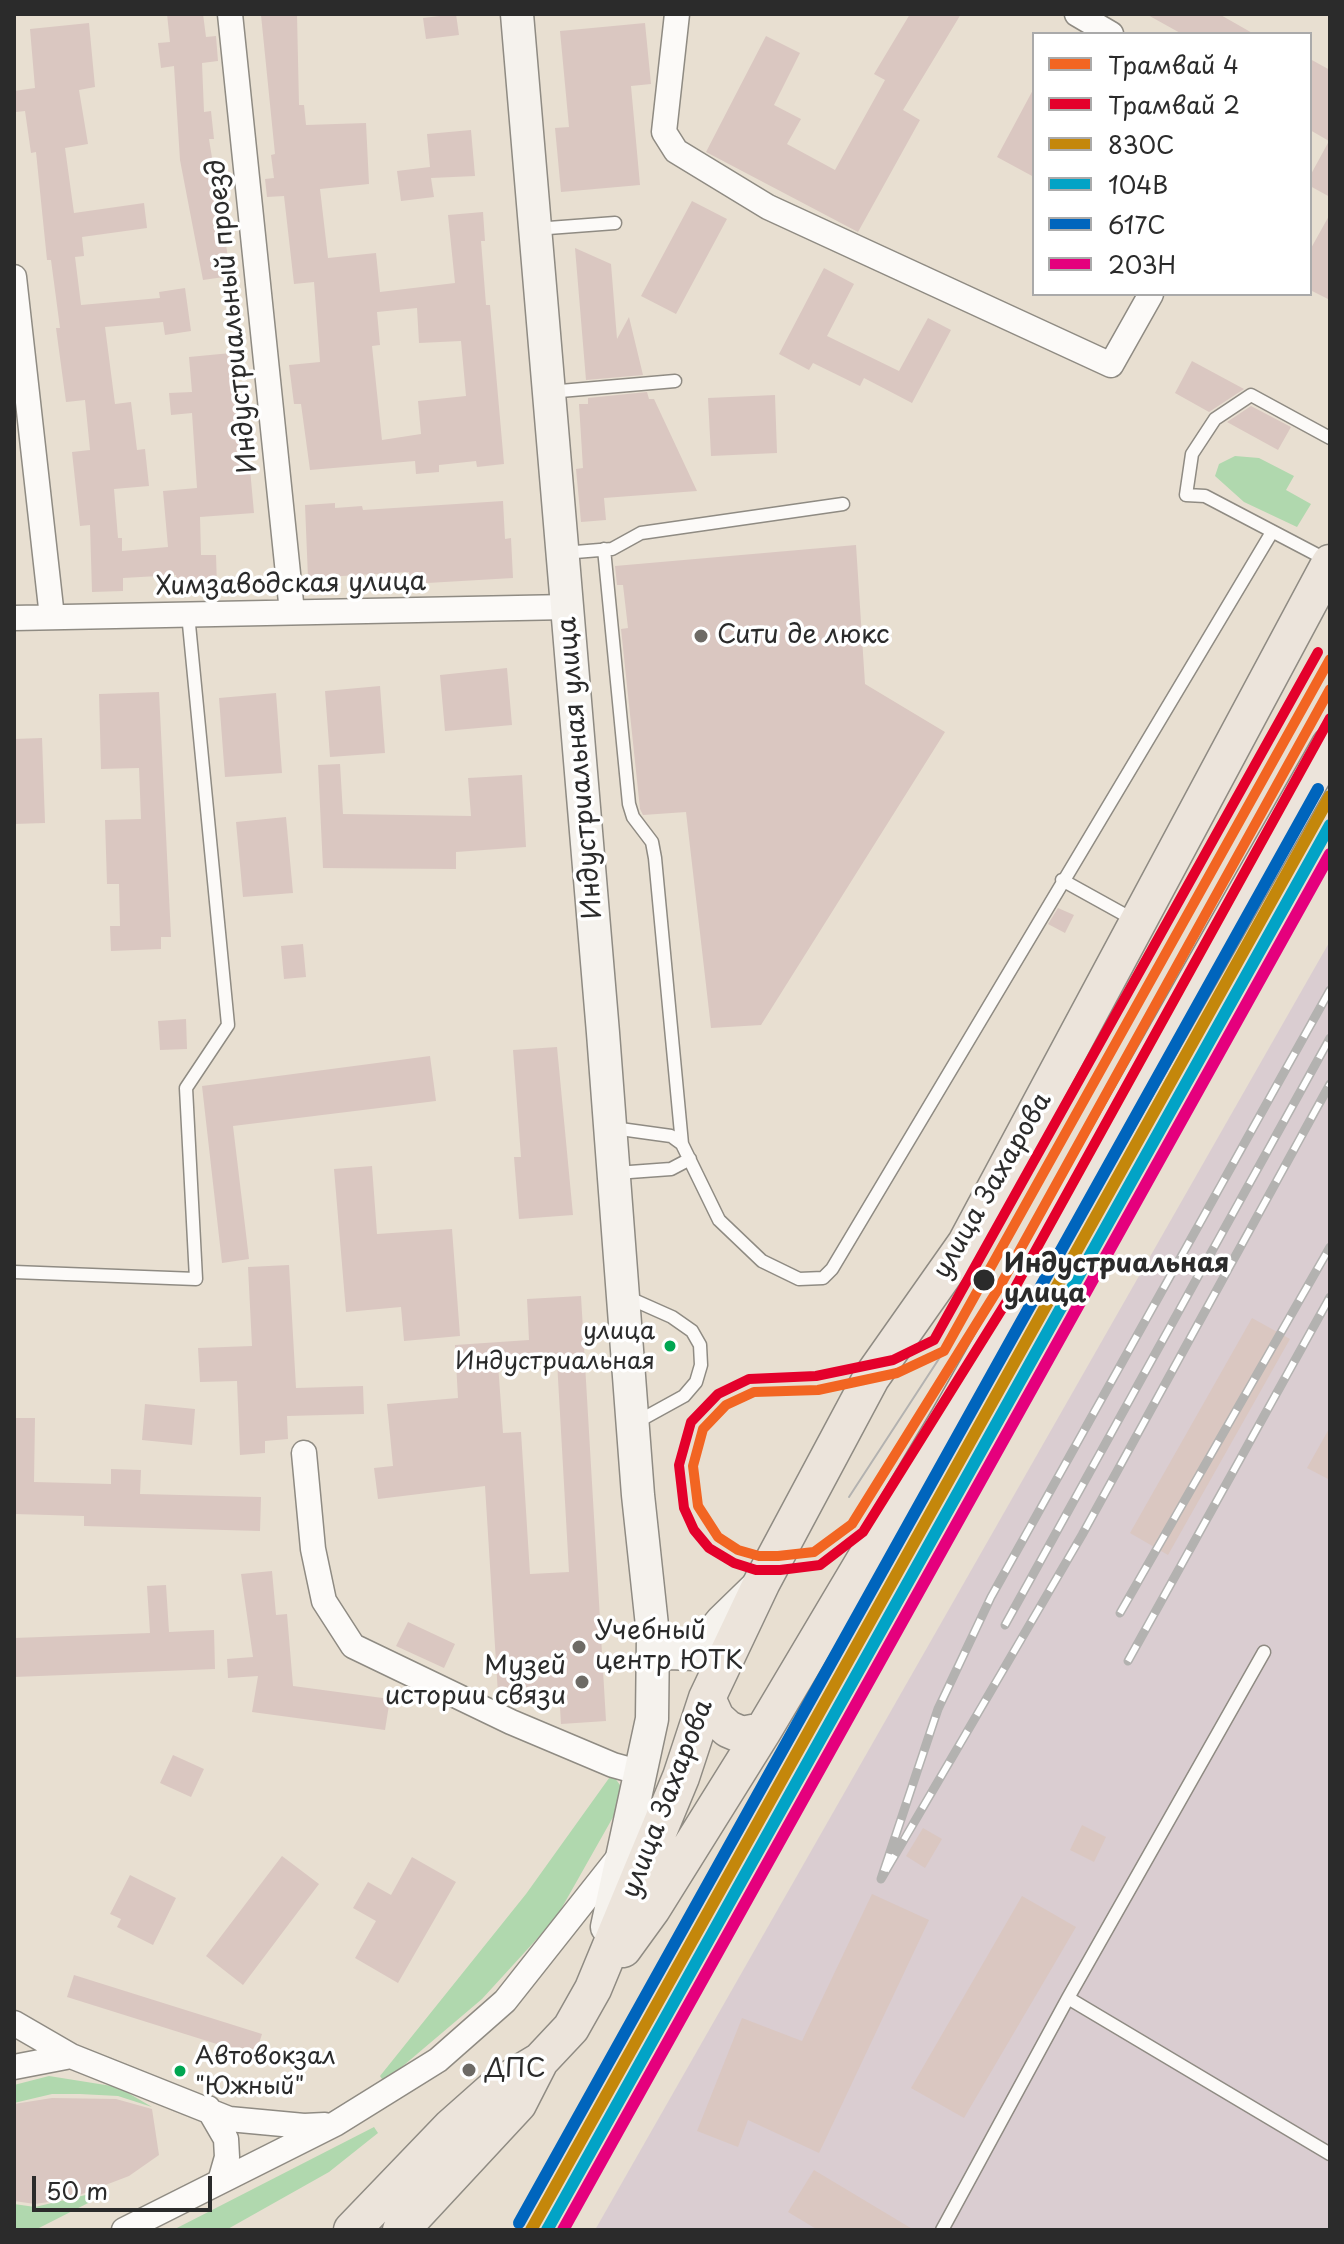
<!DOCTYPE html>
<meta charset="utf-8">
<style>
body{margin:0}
#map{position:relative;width:1344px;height:2244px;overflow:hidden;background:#e8dfd1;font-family:"Playpen Sans",sans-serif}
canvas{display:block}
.frame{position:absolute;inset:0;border:16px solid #2b2b2b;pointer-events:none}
.legend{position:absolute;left:1032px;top:32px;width:280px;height:264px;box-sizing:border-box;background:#fff;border:2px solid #aaa;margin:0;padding:10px 14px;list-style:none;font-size:24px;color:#2b2b2b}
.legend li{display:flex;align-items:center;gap:16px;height:40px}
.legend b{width:40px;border:2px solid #aaa}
.scale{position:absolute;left:32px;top:2176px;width:180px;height:36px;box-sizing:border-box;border:4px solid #2b2b2b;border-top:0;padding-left:10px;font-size:24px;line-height:28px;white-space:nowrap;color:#2b2b2b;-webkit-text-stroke:6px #fff;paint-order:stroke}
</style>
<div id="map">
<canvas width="1344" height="2244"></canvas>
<div class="frame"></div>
<ul class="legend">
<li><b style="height:10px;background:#f26522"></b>Трамвай 4</li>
<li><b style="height:10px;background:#e4002b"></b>Трамвай 2</li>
<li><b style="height:10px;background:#c4870b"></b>830С</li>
<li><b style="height:10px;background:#02a3c6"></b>104В</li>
<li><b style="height:10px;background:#0065bd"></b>617C</li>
<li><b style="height:10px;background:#e5007d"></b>203Н</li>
</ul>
<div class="scale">50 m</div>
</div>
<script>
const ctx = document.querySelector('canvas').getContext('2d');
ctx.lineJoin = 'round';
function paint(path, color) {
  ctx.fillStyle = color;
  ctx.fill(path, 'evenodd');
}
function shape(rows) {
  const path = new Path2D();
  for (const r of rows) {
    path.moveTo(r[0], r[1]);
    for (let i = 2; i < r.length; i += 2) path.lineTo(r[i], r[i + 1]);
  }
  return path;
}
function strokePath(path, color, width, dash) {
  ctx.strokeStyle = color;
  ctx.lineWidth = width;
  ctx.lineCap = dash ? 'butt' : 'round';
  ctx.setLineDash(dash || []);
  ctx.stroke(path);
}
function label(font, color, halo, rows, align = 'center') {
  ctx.font = font + ' "Playpen Sans",sans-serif';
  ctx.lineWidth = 7;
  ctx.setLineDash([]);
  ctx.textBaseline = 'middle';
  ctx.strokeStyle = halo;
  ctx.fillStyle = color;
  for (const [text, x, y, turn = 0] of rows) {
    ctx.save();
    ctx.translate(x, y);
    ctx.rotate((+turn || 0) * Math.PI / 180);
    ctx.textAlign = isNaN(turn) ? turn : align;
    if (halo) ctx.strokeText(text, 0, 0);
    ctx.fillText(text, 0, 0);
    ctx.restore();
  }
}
const industrial = shape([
 [1330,941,1330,2230,595,2230]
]);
const green = shape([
 [1235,456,1259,458,1294,476,1286,490,1311,504,1297,527,1244,502,1215,476,1219,464],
 [612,1774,620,1785,621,1803,556,1918,482,1999,384,2082,380,2076,526,1894],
 [49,2076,118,2087,152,2107,118,2096,80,2094,52,2094,14,2103,14,2085],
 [374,2127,378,2133,329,2172,226,2230,173,2230],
 [94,2193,96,2199,35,2230,14,2230,14,2204,35,2207]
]);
const building = shape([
 [167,14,203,14,206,37,216,36,218,61,202,63,204,112,211,111,214,139,209,139,231,276,203,280,180,160,174,66,161,68,158,43,170,42],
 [297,14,299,105,304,105,306,125,366,123,369,184,320,189,328,258,376,253,380,292,455,283,448,215,483,212,485,241,481,241,486,305,490,305,504,464,477,467,476,461,439,465,439,472,416,474,415,461,310,470,301,404,294,404,289,365,320,362,314,282,294,284,284,196,267,197,265,179,274,178,271,155,275,154,261,15],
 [417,308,419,343,461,341,466,396,418,401,421,434,382,440,372,346,380,345,377,312],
 [456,14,459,35,426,39,423,18],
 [910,14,961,14,903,110,920,120,858,232,706,152,766,36,800,53,774,105,801,119,787,144,835,170,885,80,874,74],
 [1146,14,1219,14,1254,34,1182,34],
 [89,23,95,87,79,90,88,144,65,148,74,213,144,203,147,228,82,237,84,256,75,257,81,305,160,298,159,292,185,288,191,331,165,335,163,322,105,327,115,404,131,402,137,450,145,449,149,486,114,489,118,538,122,538,122,551,168,547,163,491,197,488,192,413,171,415,169,393,192,392,189,357,231,353,238,432,252,431,254,457,249,458,254,513,200,517,201,555,216,555,217,587,176,589,176,575,123,578,123,591,92,592,90,525,80,526,72,452,90,450,85,400,66,402,56,328,60,328,51,260,47,260,36,152,31,153,25,111,16,112,14,96,14,91,35,88,30,29],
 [645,23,651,84,631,86,640,185,561,192,555,128,569,127,560,31],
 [1310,59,1330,70,1330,197,1310,186,1310,176,1329,141,1310,130],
 [1034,88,1034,177,997,157],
 [471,130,475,176,431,178,434,197,401,201,397,171,430,167,427,134],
 [692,201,727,219,676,314,641,296],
 [1330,214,1330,300,1310,290,1310,250],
 [575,248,611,264,617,339,629,317,643,375,586,380],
 [824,268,854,284,827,336,899,371,928,318,951,330,912,403,864,378,860,386,813,363,809,370,779,354],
 [1192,361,1244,389,1209,412,1175,393],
 [647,392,649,399,654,399,697,491,604,498,606,520,581,522,576,469,583,468,579,404,588,404,588,398],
 [775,395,777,453,711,456,708,398],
 [1251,406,1291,427,1278,450,1227,422],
 [503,501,505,539,511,538,513,578,410,584,409,572,308,578,305,505,335,503,335,508,362,506,363,510],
 [856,545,865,684,945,732,761,1025,711,1028,686,812,643,815,640,809,621,629,628,628,623,585,617,585,615,566],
 [507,668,512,725,445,731,440,675],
 [380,686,385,753,330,757,325,691],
 [159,692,171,937,161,937,161,949,111,951,110,926,120,926,119,884,107,884,105,820,141,819,139,768,101,769,99,694],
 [276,693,282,773,225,777,219,698],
 [42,738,45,823,14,824,14,739],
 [340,764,343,814,471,816,468,778,522,775,526,847,456,852,456,869,323,868,318,765],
 [286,817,293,893,243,897,236,822],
 [1058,908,1074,915,1065,933,1048,924],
 [303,944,306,977,284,979,281,946],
 [186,1019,187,1049,160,1050,158,1021],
 [557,1047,573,1215,519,1219,514,1157,521,1157,513,1050],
 [430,1056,436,1101,233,1126,249,1259,222,1263,202,1086],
 [372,1166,377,1234,452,1229,460,1336,404,1341,401,1307,346,1312,334,1169],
 [289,1265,296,1388,363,1386,364,1414,287,1416,288,1439,265,1441,265,1453,240,1455,237,1381,200,1382,198,1348,252,1346,248,1267],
 [581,1296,606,1721,561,1724,559,1691,498,1694,485,1486,378,1499,374,1468,393,1466,387,1404,458,1398,455,1345,529,1340,527,1299],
 [557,1361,569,1572,530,1574,521,1432,503,1433,498,1364],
 [1252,1318,1290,1339,1168,1555,1130,1533],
 [145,1404,195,1409,192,1445,142,1440],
 [14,1418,35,1418,34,1482,111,1484,111,1469,141,1470,140,1494,261,1497,260,1531,84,1526,84,1516,14,1514],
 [1330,1427,1330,1480,1307,1468],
 [272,1571,276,1615,287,1614,293,1686,390,1699,385,1730,252,1712,258,1676,228,1678,227,1659,253,1657,241,1574],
 [166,1585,169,1632,214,1630,215,1669,14,1677,14,1638,150,1633,147,1586],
 [408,1622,455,1644,444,1668,396,1646],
 [173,1755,204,1769,191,1797,160,1783],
 [1082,1825,1106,1837,1094,1862,1070,1850],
 [923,1828,942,1839,925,1868,906,1856],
 [282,1856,319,1884,243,1985,206,1956],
 [412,1857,456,1882,398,1983,355,1958,376,1921,353,1908,368,1882,391,1895],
 [130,1875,176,1898,153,1945,117,1927,121,1919,110,1914],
 [872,1894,929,1920,819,2153,748,2120,738,2147,697,2131,742,2018,802,2041],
 [1022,1896,1076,1927,964,2118,911,2088],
 [74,1975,262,2034,255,2056,67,1997],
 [52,2098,116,2099,152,2109,159,2155,129,2176,69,2199,35,2204,14,2201,14,2104],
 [814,2170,914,2230,818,2230,788,2212]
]);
const service = shape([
 [535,229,615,223],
 [549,392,675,381],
 [604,549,629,804,633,817,652,842,655,858,682,1144],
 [563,553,612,549,641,533,843,504],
 [1327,560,1205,496,1186,495,1192,454,1215,419,1251,395,1330,438],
 [1062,880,1136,921],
 [613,1128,671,1136,682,1144,719,1220,762,1261,799,1279,823,1278,832,1269,1272,532],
 [616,1173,671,1169,690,1159],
 [14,1272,196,1279,186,1088,228,1025,188,614],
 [627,1297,672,1317,692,1331,700,1345,701,1365,696,1382,684,1396,635,1423],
 [1068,1998,1330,2154],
 [942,2230,1068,1998,1264,1652]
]);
const minor = shape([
 [230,14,292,612],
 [677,14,664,132,676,151,768,207,1111,365,1151,294],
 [1077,14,1111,34],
 [14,277,52,617],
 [14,618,568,607],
 [304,1453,313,1549,324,1601,353,1646,511,1722,613,1765,642,1773],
 [14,2023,71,2056,229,2119,304,2126,325,2125],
 [14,2067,71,2056],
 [208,2108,226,2139,227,2157,221,2178],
 [124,2230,335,2124,438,2060,505,2001,622,1853]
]);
const secondary = shape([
 [517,14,603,1033,638,1495,653,1635,652,1719,607,1927],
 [653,1635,669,1653,695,1654,722,1621,757,1587]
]);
const primary = shape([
 [707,1698,716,1718,728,1729,742,1735,763,1731],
 [623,1949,652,1909,763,1731,949,1418,1330,745],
 [352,2230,451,2127,495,2088,540,2061,571,2028,593,1989,681,1777,707,1698,762,1582,871,1378,966,1243,1330,563],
 [401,2230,518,2104,540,2061]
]);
const tram = shape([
 [849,1497,944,1351]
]);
const rail = shape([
 [1330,990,991,1597,938,1709,881,1879,1082,1535,1330,1084],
 [1120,1613,1330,1247],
 [1005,1625,1330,1038],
 [1128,1661,1330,1297]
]);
const rail1 = shape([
 [531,2230,1330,796]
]);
const rail2 = shape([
 [547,2230,1330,825]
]);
const rail3 = shape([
 [519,2223,1318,789]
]);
const rail4 = shape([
 [563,2230,1330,854]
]);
const tram1 = shape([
 [1330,659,944,1351,897,1373,818,1390,754,1392,726,1405,703,1429,693,1466,698,1506,718,1537,738,1550,759,1556,778,1556,814,1552,852,1524,1000,1286,1330,689]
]);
const tram2 = shape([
 [1318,652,934,1340,893,1360,816,1376,749,1379,718,1394,691,1422,679,1465,684,1508,694,1530,709,1548,734,1563,756,1570,780,1570,820,1565,863,1532,1012,1293,1330,718]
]);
const markers = [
 [701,636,8,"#6d6a65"],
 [984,1280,12,"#2b2b2b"],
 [670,1346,7,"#00a651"],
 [579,1647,8,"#6d6a65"],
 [582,1682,8,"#6d6a65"],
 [469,2070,8,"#6d6a65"],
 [180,2071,7,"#00a651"]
];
const busNames = [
 ["улица",655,1332],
 ["Индустриальная",655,1362],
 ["Автовокзал",195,2057,"left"],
 ["\"Южный\"",195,2087,"left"]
];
const streetNames = [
 ["Индустриальный проезд",233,316,-96],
 ["Химзаводская улица",291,585,-1],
 ["Индустриальная улица",581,768,-95],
 ["улица Захарова",993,1186,-60],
 ["улица Захарова",668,1799,-69]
];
const poiNames = [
 ["Сити де люкс",717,636],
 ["Учебный",595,1632],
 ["центр ЮТК",595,1662],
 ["Музей",566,1667,"right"],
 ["истории связи",566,1697,"right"],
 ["ДПС",485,2070]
];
const stopNames = [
 ["Индустриальная",1004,1265],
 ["улица",1004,1295]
];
paint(industrial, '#dacdd1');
paint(green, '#b0d8ae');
paint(building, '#dac7c1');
strokePath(service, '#8f8b83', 15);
strokePath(minor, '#8f8b83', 27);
strokePath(secondary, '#8f8b83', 35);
strokePath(primary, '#8f8b83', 39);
strokePath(service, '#fcfaf8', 12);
strokePath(minor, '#fcfaf8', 24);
strokePath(secondary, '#f5f2ed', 32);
strokePath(primary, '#ece4db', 36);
strokePath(tram, '#b3b2b0', 2);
strokePath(rail, '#b3b2b0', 9);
strokePath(rail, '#fff', 6, [18]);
strokePath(rail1, '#c4870b', 12);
strokePath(rail2, '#02a3c6', 12);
strokePath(rail3, '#0065bd', 12);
strokePath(rail4, '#e5007d', 12);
strokePath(tram1, '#f26522', 10);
strokePath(tram2, '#e4002b', 10);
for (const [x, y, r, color] of markers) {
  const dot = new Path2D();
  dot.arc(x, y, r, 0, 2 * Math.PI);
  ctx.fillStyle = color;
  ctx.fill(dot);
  strokePath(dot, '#fff', 3);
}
label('24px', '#2b2b2b', '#fff', busNames, 'right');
label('26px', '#2b2b2b', '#fff', streetNames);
label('26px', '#2b2b2b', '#fff', poiNames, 'left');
label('bold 26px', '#2b2b2b', '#fff', stopNames, 'left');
</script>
